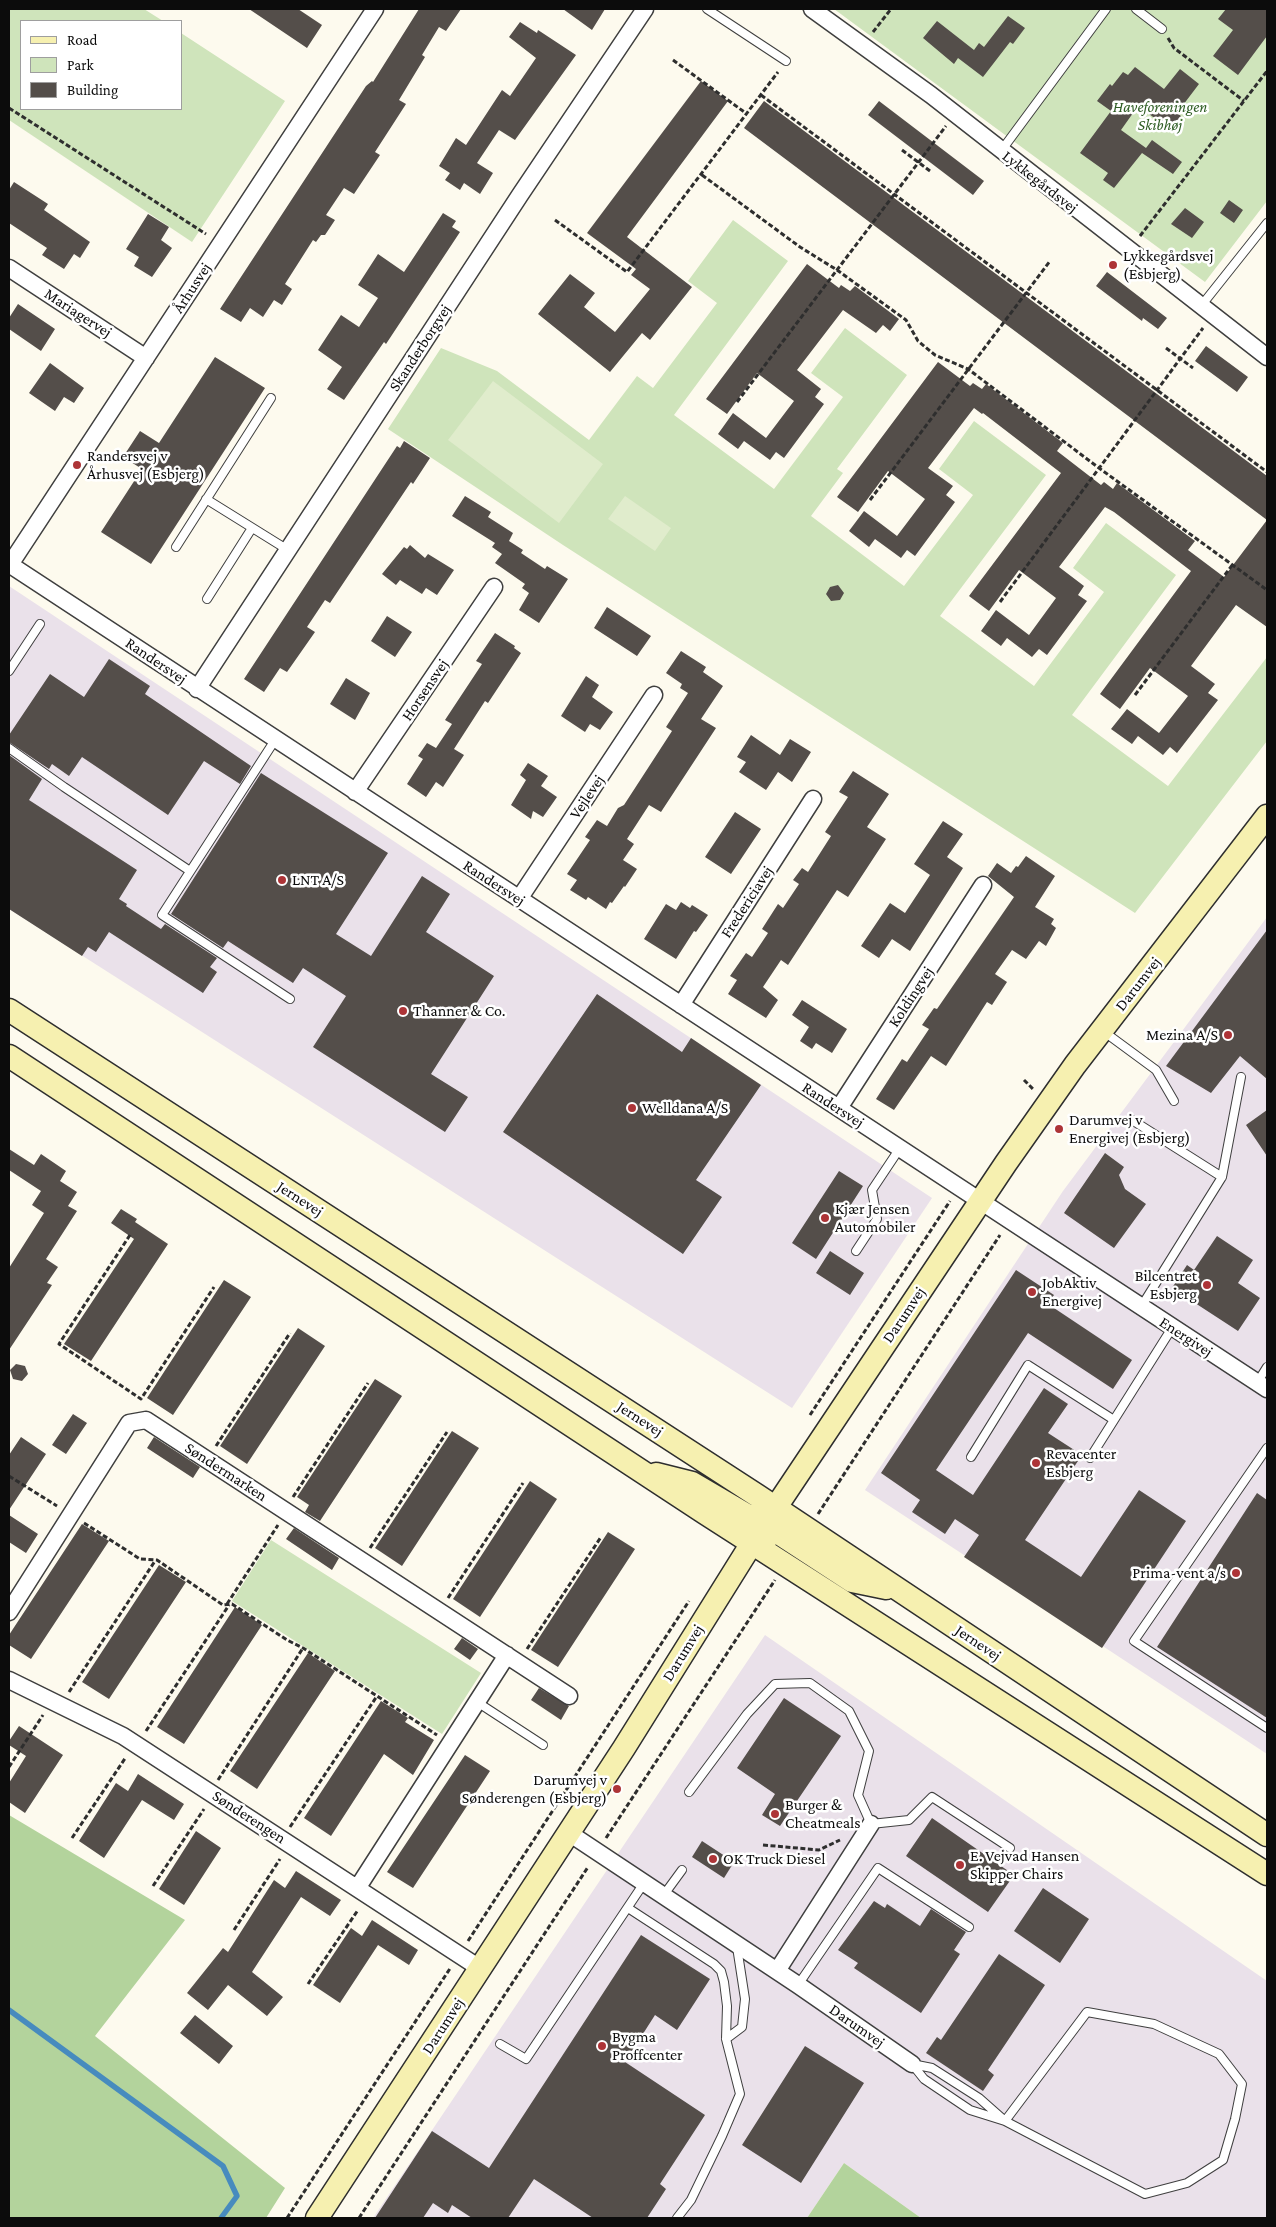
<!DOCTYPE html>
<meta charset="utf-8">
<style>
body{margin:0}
#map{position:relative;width:1276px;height:2227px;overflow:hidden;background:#fdfaee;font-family:"Crimson Pro",serif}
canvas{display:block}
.frame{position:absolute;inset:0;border:10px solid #0c0c0c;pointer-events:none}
.legend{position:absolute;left:20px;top:20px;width:162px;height:90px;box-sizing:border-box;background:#fff;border:1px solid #9e9e9e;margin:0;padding:6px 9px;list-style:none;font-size:15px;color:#0c0c0c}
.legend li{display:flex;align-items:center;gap:10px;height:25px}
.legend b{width:25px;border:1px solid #9e9e9e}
</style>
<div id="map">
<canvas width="1276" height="2227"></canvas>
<div class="frame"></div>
<ul class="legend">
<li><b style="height:6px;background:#f6f0b0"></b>Road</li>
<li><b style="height:14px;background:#cfe4bb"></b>Park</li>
<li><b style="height:14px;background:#544e4a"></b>Building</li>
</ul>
</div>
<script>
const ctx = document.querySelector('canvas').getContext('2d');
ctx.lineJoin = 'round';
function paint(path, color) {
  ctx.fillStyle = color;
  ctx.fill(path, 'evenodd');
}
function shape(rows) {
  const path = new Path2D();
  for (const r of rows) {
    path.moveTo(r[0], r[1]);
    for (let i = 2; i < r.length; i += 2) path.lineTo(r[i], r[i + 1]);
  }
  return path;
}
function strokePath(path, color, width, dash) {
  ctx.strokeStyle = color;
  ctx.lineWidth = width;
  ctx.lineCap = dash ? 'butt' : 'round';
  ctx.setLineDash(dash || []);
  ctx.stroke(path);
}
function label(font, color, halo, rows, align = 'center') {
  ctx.font = font + ' "Crimson Pro",serif';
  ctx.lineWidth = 5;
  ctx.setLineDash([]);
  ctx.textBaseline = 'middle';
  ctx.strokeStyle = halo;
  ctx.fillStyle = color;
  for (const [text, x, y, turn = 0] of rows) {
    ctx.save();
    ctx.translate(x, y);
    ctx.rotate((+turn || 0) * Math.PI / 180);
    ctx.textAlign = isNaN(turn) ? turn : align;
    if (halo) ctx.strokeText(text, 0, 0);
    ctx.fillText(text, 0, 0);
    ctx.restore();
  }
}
const industrial = shape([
 [9,586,932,1198,792,1408,9,909],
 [1267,917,1267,1754,865,1490,1063,1191],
 [765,1635,1267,1981,1267,2218,921,2218,844,2163,807,2218,373,2218]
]);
const green = shape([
 [9,9,144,9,163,21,21,21,21,109,181,109,181,33,285,101,192,242,9,120],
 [834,9,1267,9,1267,201,1205,282],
 [733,220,788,261,674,415,774,489,843,397,811,373,845,328,907,375,837,469,843,473,811,516,904,586,973,495,939,469,974,421,1046,475,940,616,1034,686,1104,592,1073,568,1106,523,1176,575,1072,715,1168,786,1267,657,1267,741,1135,913,563,545,388,429,441,348,497,371,589,440,637,376,653,388,717,303,688,281],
 [271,1540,481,1673,442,1734,232,1601]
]);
const forest = shape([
 [9,1815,185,1920,95,2036,285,2188,266,2218,9,2218],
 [844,2163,921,2218,807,2218]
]);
const pitch = shape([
 [493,381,603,464,559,523,448,440],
 [625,496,671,528,655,551,608,519]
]);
const stream = shape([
 [9,2010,223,2166,237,2196,221,2218]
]);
const building = shape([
 [249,9,298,9,322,25,307,48],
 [419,9,461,9,446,31,439,27,422,55,425,57,399,100,406,104,375,152,380,155,354,194,344,188,326,215,335,220,325,235,321,235,316,242,313,240,285,284,292,289,282,305,274,300,263,317,250,308,241,322,220,309,366,86,372,81,373,82],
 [563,9,605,9,592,30],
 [1226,9,1267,9,1267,36,1238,75,1213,56,1233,30,1218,19],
 [1008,16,1025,28,1013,44,1010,42,983,77,958,58,954,64,923,38,937,21,974,50,979,43,984,47],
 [520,22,537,33,538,30,576,55,515,140,499,130,477,163,493,173,480,194,464,183,460,190,445,180,450,173,439,166,456,138,466,145,502,90,510,96,536,58,509,37],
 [1135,67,1164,89,1180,69,1199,84,1177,113,1181,116,1171,130,1138,106,1121,130,1146,148,1152,140,1182,162,1173,174,1142,153,1114,188,1103,180,1108,173,1080,153,1111,111,1097,101,1110,84,1112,86,1123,72,1128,75],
 [701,81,728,101,627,237,692,287,650,340,642,333,610,372,538,314,570,274,595,293,584,307,615,332,650,289,631,275,636,269,587,233],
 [764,101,1267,476,1267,520,744,128],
 [879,101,984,181,973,195,868,115],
 [14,182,48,204,44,210,90,242,80,258,74,254,64,269,42,255,47,248,9,223,9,190],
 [1229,200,1243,210,1234,223,1220,213],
 [1185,208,1204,222,1192,238,1171,224],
 [443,213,456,221,452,227,460,232,386,344,384,342,344,400,327,389,342,367,318,350,341,315,359,327,378,298,358,285,378,254,404,272],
 [148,214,169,227,161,240,172,248,152,277,134,266,139,257,126,249],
 [807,264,839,288,841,285,850,291,855,286,899,319,890,331,883,325,876,333,843,310,797,370,821,389,815,397,824,404,784,458,776,452,770,460,744,441,738,449,718,434,733,413,766,438,794,401,757,373,727,414,706,399],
 [1107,272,1167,318,1158,329,1143,318,1142,321,1096,286],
 [18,304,55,329,41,351,9,329,9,318],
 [1206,346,1248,377,1237,392,1195,361],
 [215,357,265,388,151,564,101,532,142,469,123,457,140,431,159,443],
 [938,362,970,386,973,383,982,389,986,384,1063,443,1057,451,1101,485,1104,482,1113,489,1117,483,1195,541,1188,550,1224,577,1267,520,1267,627,1236,605,1191,666,1215,684,1208,693,1218,700,1177,753,1170,747,1163,755,1138,736,1132,744,1111,729,1127,709,1159,733,1188,696,1150,668,1120,709,1100,694,1191,571,1114,512,1105,507,1059,567,1084,586,1078,595,1087,601,1047,655,1039,649,1032,657,1007,638,1001,646,981,631,996,610,1029,635,1056,598,1019,570,989,611,969,596,1061,473,983,413,982,414,974,408,928,468,953,486,946,495,955,502,915,556,907,550,901,558,875,539,869,547,849,531,864,511,897,536,925,499,888,471,858,512,837,497],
 [50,363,84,388,74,403,64,397,55,411,29,393],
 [404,441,430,458,413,484,411,482,330,603,325,600,307,627,315,632,287,672,280,668,264,692,244,679,397,446,400,448],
 [465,496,491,512,488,517,513,533,509,541,523,550,521,553,545,569,547,566,568,579,539,623,519,610,529,593,522,588,525,584,495,563,502,554,492,547,495,543,452,516],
 [410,545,425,558,428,554,454,570,437,595,426,588,422,594,400,580,396,585,382,574,404,547,407,549],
 [838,585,844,593,840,600,831,601,826,594,830,587],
 [607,607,651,636,637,656,594,628],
 [387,616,412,632,395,657,371,641],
 [495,633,515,646,514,648,521,653,488,703,485,701,454,749,464,755,443,787,436,782,426,797,407,784,423,759,418,756,427,743,436,748,452,724,445,720,482,664,476,661],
 [681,651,706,667,703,672,723,686,701,719,716,728,661,812,649,805,627,839,634,844,623,860,637,869,625,887,624,886,612,903,610,902,606,909,588,897,586,900,570,890,577,880,567,874,590,840,585,837,597,820,607,826,618,808,624,805,672,731,666,727,688,693,680,688,682,684,666,673],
 [109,659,150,686,145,694,251,766,240,784,204,761,168,815,82,757,69,776,52,764,49,769,9,742,9,735,50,674,84,697],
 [586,676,599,685,592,697,613,712,600,730,590,724,585,732,561,716],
 [346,678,370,693,355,720,330,704],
 [751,735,780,755,790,739,811,752,792,782,778,772,766,790,739,772,746,762,737,757],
 [9,755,42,779,29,800,137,870,119,899,127,904,126,906,161,929,165,924,217,958,210,967,217,972,203,993,109,932,96,952,88,947,82,956,9,909],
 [528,763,548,776,541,786,557,797,543,817,533,811,531,819,511,805,526,780,520,775],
 [853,771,889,794,867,827,886,839,848,897,837,890,788,965,781,960,763,987,778,1000,766,1018,728,994,737,980,730,976,746,953,752,957,768,933,762,929,778,904,783,908,799,884,793,880,802,868,808,872,831,836,825,832,848,797,839,792],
 [261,773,388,853,336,934,371,956,422,876,450,894,426,932,494,976,431,1074,468,1097,445,1132,313,1047,346,996,303,968,293,983,228,941,223,948,171,914],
 [735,812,761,829,731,874,705,857],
 [943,821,963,834,947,857,963,868,910,951,892,939,879,958,861,946,890,903,905,913,930,875,914,864],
 [1026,856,1055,876,1035,907,1054,919,1051,924,1056,928,1046,946,1039,941,1026,959,1012,950,995,974,1007,982,992,1005,987,1002,946,1066,931,1056,894,1110,876,1099,902,1059,907,1062,929,1029,922,1025,934,1008,937,1009,1014,897,988,876,997,863,1011,873,1016,866,1018,867],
 [681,902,690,908,692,905,708,915,696,932,694,931,676,959,644,939,666,904,676,910],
 [1267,930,1267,1079,1240,1056,1211,1093,1166,1066],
 [597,994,682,1052,691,1038,761,1085,696,1180,722,1197,683,1254,503,1132],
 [802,1000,847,1029,832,1053,816,1043,812,1049,800,1041,809,1027,792,1015],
 [1267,1110,1267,1156,1246,1125],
 [9,1149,34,1165,41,1154,66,1171,60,1181,77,1192,68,1206,77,1211,46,1259,58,1267,47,1283,52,1285,9,1350,9,1268,44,1213,32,1205,41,1191,9,1170],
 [1105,1153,1124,1167,1119,1175,1125,1189,1146,1204,1114,1248,1064,1213],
 [839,1171,863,1186,816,1259,792,1243],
 [121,1209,137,1219,135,1222,168,1244,91,1361,64,1344,134,1239,111,1223],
 [1217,1236,1253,1260,1238,1283,1260,1298,1238,1331,1172,1288,1187,1265,1194,1270],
 [830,1251,864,1273,850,1295,816,1273],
 [1016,1270,1054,1295,1048,1304,1132,1360,1113,1389,1028,1333,936,1470,973,1495,1044,1388,1068,1404,1048,1433,1082,1455,1025,1540,1081,1577,1139,1490,1186,1521,1102,1648,964,1557,979,1535,955,1519,945,1534,912,1512,920,1500,881,1473],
 [224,1280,251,1297,173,1415,147,1398],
 [298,1328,325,1346,247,1464,220,1446],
 [16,1364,25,1366,28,1374,22,1381,13,1379,10,1370],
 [375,1379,402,1396,320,1521,305,1512,309,1505,297,1497],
 [73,1414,87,1423,66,1454,52,1445],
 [452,1431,479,1448,402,1566,375,1548],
 [21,1437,46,1454,9,1510,9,1455],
 [154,1437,200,1467,193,1478,147,1448],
 [530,1481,557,1499,480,1617,453,1599],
 [1257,1493,1267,1500,1267,1718,1157,1647],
 [9,1515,38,1534,26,1553,9,1542],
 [82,1524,109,1541,31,1659,9,1645,9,1635],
 [294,1528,339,1558,332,1570,286,1539],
 [608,1532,635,1549,558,1667,531,1650],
 [159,1565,186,1582,109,1699,82,1682],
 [235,1607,262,1625,184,1744,157,1727],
 [462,1638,478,1649,470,1660,454,1649],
 [308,1653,335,1671,257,1789,230,1771],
 [539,1688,569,1706,561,1720,531,1700],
 [784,1698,841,1736,780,1826,762,1815,775,1794,737,1768],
 [381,1701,408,1718,405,1722,434,1740,413,1775,384,1754,331,1836,304,1818],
 [19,1726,63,1755,25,1813,9,1802,9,1783,26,1756,9,1745,9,1741],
 [465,1755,490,1771,413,1888,387,1872],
 [138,1774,184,1804,174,1820,142,1800,104,1858,79,1841,116,1783,128,1791],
 [932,1818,1014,1875,988,1912,906,1856],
 [196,1831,221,1848,184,1905,159,1889],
 [702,1841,734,1862,724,1878,692,1857],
 [296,1871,341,1900,330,1916,301,1897,252,1972,283,1997,267,2016,228,1985,208,2010,187,1993,223,1948,228,1952,274,1880,285,1888],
 [1043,1888,1089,1919,1060,1963,1014,1931],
 [874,1901,885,1908,887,1904,920,1926,931,1909,966,1932,954,1950,960,1954,921,2013,854,1968,858,1963,838,1950],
 [372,1920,418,1950,409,1965,378,1945,340,2003,313,1985,351,1928,362,1936],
 [641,1935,710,1979,677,2030,655,2015,625,2062,705,2115,660,2184,666,2189,647,2218,593,2218,534,2179,508,2218,472,2218,452,2205,448,2213,433,2203,423,2218,375,2218,432,2131,489,2168],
 [999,1954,1045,1985,988,2070,994,2075,983,2091,926,2053,937,2037,941,2040],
 [195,2015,233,2046,219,2064,180,2033],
 [805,2046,864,2083,801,2183,742,2145]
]);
const path = shape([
 [873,32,891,9],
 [1168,38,1174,48,1244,101],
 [673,60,747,114],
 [761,95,1267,472],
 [9,108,206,234],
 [902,150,930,171],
 [702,175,800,247,837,270,906,320,918,341,935,355,968,369,1099,468,1267,590],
 [555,220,627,272,778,72],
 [1140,236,1267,71],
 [1166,348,1193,368],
 [737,402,946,126],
 [870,500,1050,261],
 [1000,602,1203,328],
 [1135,695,1233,564],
 [1024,1080,1034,1090],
 [130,1235,59,1344,141,1399,214,1287],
 [810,1415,950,1201],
 [216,1446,290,1333],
 [9,1476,57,1506],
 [293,1497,368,1383],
 [818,1514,1000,1235],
 [84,1523,140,1559,157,1560,223,1605,232,1604,287,1640,303,1648,437,1735],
 [370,1548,447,1432],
 [448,1598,523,1483],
 [227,1604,278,1525],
 [527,1649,601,1537],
 [69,1692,155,1561],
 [146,1731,229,1605],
 [9,1767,43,1715],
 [218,1780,303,1648],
 [290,1827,377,1696],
 [72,1838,126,1757],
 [606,1838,775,1580],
 [763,1845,819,1850,840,1840],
 [153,1886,204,1809],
 [234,1930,280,1859],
 [468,1941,689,1601],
 [308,1984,358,1910],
 [287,2218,451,1967],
 [359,2218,588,1867]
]);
const lane = shape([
 [707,9,786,61],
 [1136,9,1162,29],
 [1001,151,1106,9],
 [1201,306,1267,223],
 [206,499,288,550],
 [176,547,271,398],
 [207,599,252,528],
 [9,671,40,624],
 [275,740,162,915,290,999],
 [9,748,64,787,190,871],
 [1103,1031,1156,1070,1174,1101],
 [1132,1120,1222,1177,1141,1307],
 [1222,1177,1241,1077],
 [856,1251,877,1219,872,1190,900,1148],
 [1257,1383,1267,1367],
 [1267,1448,1134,1641,1267,1728],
 [971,1457,1028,1365,1114,1420],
 [1090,1458,1172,1328],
 [477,1702,543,1745],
 [689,1792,747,1714,775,1684,810,1683,849,1711,869,1751,858,1795,871,1824,909,1820,932,1797,1010,1848],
 [663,1896,682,1870],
 [628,1908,714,1964,721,1971,724,1982,727,2006,726,2039,740,2094,722,2136,691,2200,677,2218],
 [798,1985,878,1868,969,1927],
 [726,2039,742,2027,745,1999,737,1947],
 [500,2044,526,2059,644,1883],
 [912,2064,924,2079,970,2110,1005,2121,1145,2194,1187,2183,1223,2160,1235,2119,1242,2084,1219,2054,1154,2024,1087,2012,1005,2121,979,2098,932,2068,912,2064]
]);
const street = shape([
 [812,9,931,95,1267,357],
 [9,268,146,358],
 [9,564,1267,1389],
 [9,566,375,9],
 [197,689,520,195,645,9],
 [355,792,494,587],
 [519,899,654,695],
 [681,1005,813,799],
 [839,1108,983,885],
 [9,1612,129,1423,146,1420,569,1696],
 [9,1680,123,1736,481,1969],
 [569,1833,798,1985,912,2064],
 [358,1887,507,1655],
 [777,1971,871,1824]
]);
const secondary = shape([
 [9,1010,758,1496,1267,1835],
 [9,1056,705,1513,1267,1874],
 [656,1474,692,1483,750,1517,775,1508],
 [752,1543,777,1532,852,1581,886,1588],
 [317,2218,624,1748,752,1543,1006,1163,1075,1065,1267,816]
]);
const markers = [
 [1113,265,5,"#ad3437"],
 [77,465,5,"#ad3437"],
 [282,880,5,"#ad3437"],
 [403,1011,5,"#ad3437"],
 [1228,1035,5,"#ad3437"],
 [632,1108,5,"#ad3437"],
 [1059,1129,5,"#ad3437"],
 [825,1218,5,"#ad3437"],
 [1207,1285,5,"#ad3437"],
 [1032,1292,5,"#ad3437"],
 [1036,1463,5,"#ad3437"],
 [1236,1573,5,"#ad3437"],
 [617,1789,5,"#ad3437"],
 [775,1814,5,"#ad3437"],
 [713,1859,5,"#ad3437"],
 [960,1865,5,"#ad3437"],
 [602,2046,5,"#ad3437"]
];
const parkNames = [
 ["Haveforeningen",1160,107],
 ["Skibhøj",1160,125]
];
const streetNames = [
 ["Lykkegårdsvej",1040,182,38],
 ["Århusvej",192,288,-57],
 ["Mariagervej",78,313,33],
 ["Skanderborgvej",420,348,-57],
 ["Randersvej",156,661,34],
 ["Horsensvej",425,690,-56],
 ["Vejlevej",587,797,-56],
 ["Randersvej",494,883,33],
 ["Fredericiavej",747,902,-57],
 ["Darumvej",1138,984,-52],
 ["Koldingvej",911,997,-57],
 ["Randersvej",833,1105,33],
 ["Jernevej",300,1199,33],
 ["Darumvej",904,1315,-56],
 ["Energivej",1186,1337,33],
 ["Jernevej",640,1419,33],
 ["Søndermarken",226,1472,33],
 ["Jernevej",978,1643,34],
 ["Darumvej",683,1653,-58],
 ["Sønderengen",249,1817,33],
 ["Darumvej",443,2026,-57],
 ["Darumvej",857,2026,35]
];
const poiNames = [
 ["Lykkegårdsvej",1123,256],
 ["(Esbjerg)",1123,274],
 ["Randersvej v",87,456],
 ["Århusvej (Esbjerg)",87,474],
 ["LNT A/S",292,880],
 ["Thanner & Co.",413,1011],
 ["Mezina A/S",1218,1035,"right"],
 ["Welldana A/S",642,1108],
 ["Darumvej v",1069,1120],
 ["Energivej (Esbjerg)",1069,1138],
 ["Kjær Jensen",835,1209],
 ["Automobiler",835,1227],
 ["Bilcentret",1197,1276,"right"],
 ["Esbjerg",1197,1294,"right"],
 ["JobAktiv",1042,1283],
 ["Energivej",1042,1301],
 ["Revacenter",1046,1454],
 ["Esbjerg",1046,1472],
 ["Prima-vent a/s",1226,1573,"right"],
 ["Darumvej v",607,1780,"right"],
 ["Sønderengen (Esbjerg)",607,1798,"right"],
 ["Burger &",785,1805],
 ["Cheatmeals",785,1823],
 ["E. Vejvad Hansen",970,1856],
 ["Skipper Chairs",970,1874],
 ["OK Truck Diesel",723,1859],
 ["Bygma",612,2037],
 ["Proffcenter",612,2055]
];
paint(industrial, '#eae1ea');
paint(green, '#cfe4bb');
paint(forest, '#b3d39c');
paint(pitch, '#e0eccc');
strokePath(stream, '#478bbe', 5.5);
paint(building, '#544e4a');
strokePath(lane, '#3f3f3f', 10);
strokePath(street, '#3f3f3f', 19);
strokePath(secondary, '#2e2e2e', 25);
strokePath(path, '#2e2e2e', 3, [5, 2.5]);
strokePath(lane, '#fff', 8);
strokePath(street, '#fff', 16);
strokePath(secondary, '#f6f0b0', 22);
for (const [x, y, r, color] of markers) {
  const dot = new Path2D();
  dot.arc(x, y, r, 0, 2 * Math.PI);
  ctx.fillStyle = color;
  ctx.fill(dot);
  strokePath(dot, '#fff', 2);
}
label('italic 16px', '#2e5d24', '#fff', parkNames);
label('16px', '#0c0c0c', '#fff', streetNames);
label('16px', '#0c0c0c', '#fff', poiNames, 'left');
</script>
